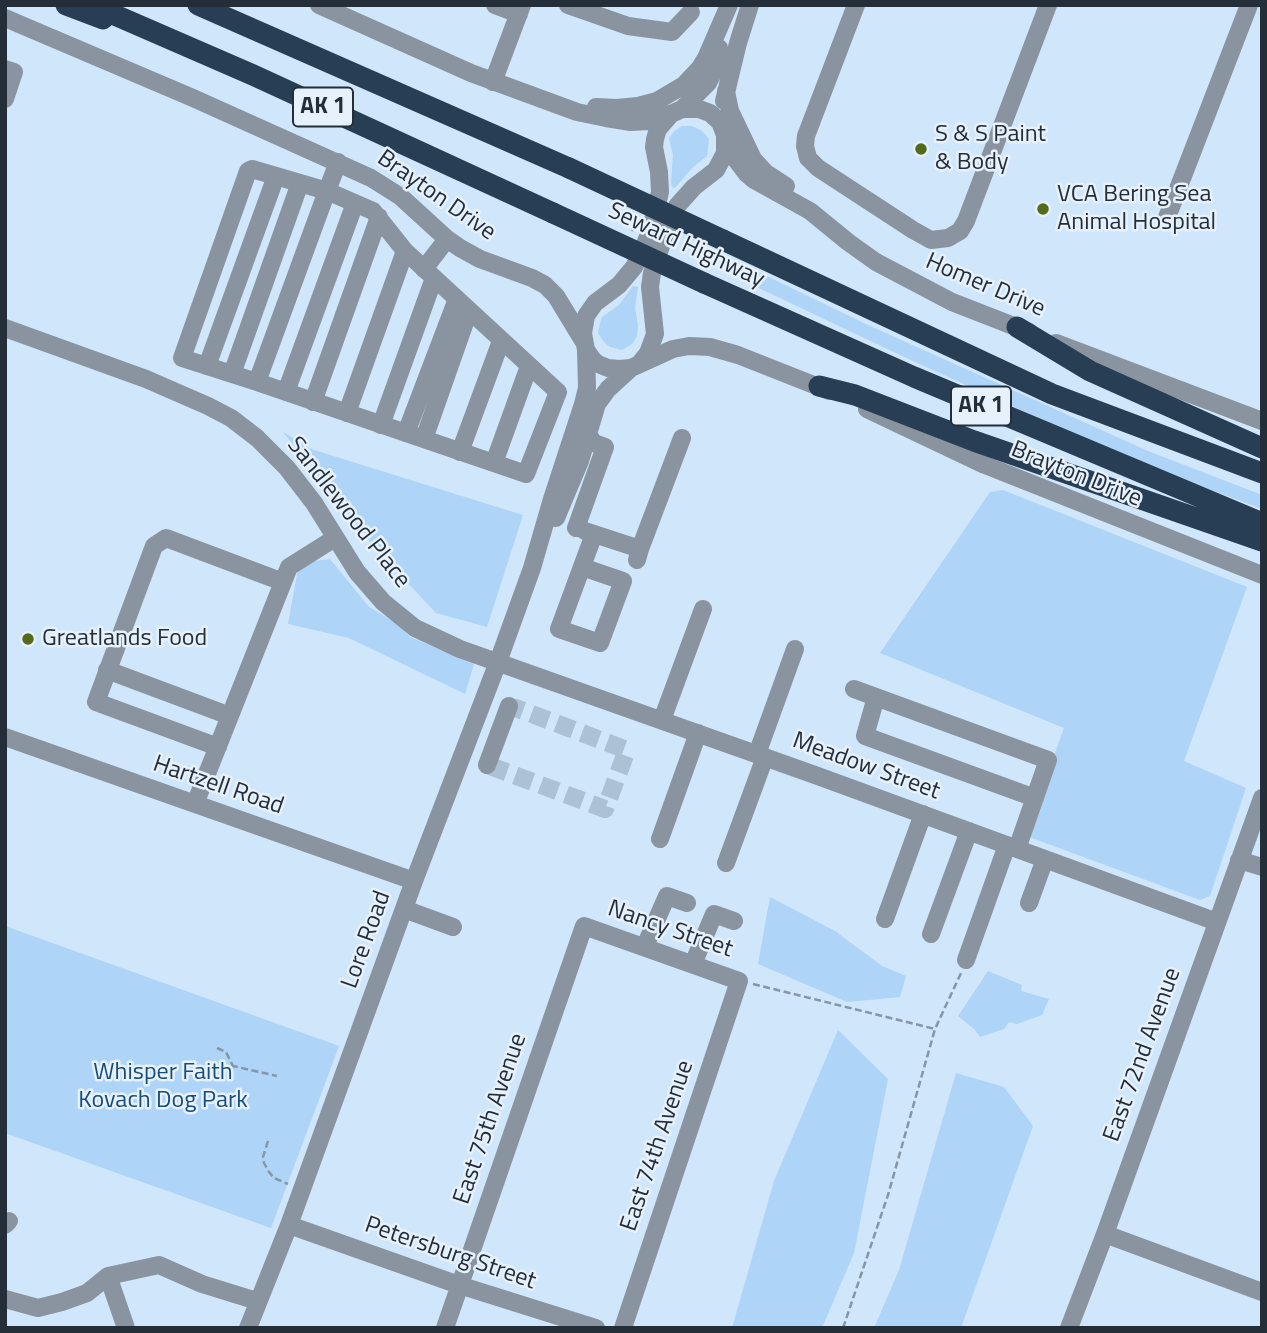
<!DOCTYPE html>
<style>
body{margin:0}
#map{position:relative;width:1267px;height:1333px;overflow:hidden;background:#cfe6fb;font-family:"Titillium Web",sans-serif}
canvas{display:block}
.frame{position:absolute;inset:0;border:7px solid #242e39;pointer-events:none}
</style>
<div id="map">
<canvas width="1267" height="1333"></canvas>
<div class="frame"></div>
</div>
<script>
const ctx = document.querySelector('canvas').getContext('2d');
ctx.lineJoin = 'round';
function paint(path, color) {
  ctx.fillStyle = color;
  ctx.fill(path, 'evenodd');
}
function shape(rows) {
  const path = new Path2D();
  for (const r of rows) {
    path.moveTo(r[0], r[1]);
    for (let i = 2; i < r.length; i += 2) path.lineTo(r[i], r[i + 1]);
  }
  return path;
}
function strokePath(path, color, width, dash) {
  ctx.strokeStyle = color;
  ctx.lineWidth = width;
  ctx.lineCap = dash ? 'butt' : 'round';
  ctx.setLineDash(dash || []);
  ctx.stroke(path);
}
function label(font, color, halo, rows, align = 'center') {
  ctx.font = font + ' "Titillium Web",sans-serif';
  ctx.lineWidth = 5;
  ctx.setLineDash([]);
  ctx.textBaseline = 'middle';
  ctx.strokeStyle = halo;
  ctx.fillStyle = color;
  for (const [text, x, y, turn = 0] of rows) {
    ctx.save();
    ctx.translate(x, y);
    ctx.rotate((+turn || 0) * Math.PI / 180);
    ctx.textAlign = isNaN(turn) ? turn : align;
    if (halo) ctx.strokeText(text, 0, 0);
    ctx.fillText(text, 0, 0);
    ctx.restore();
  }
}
const green = shape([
 [682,126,692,126,702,131,709,139,707,156,693,167,675,188,672,187,671,182,673,155,669,139,674,131],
 [754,270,868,325,1148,451,1262,495,1262,509,1190,482,1048,422,915,362,746,282],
 [633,286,638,287,635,308,638,325,637,336,632,344,622,350,610,347,604,342,598,333,600,323,602,317,619,305],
 [283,432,311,449,523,515,487,627,436,613,375,548],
 [1003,490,1247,587,1184,761,1246,788,1210,896,1200,900,1032,838,1027,830,1064,728,880,653,990,492],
 [330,559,369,607,398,624,410,637,474,664,465,694,349,638,288,624,299,563],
 [770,897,835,931,882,966,906,976,900,997,847,1002,758,964],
 [5,926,339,1046,271,1228,5,1133],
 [988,971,1022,985,1021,991,1049,999,1042,1015,1017,1024,1009,1022,1004,1029,980,1037,975,1030,958,1016],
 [838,1030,888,1079,854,1253,822,1328,732,1328,774,1181],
 [956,1073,1004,1087,1033,1126,961,1328,874,1328,899,1270]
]);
const minorTunnel = shape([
 [490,766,605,809,627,750,513,707]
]);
const path = shape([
 [632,231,637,217],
 [753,984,935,1029],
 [217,1048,226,1052,233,1066],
 [210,1068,233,1066,277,1076],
 [268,1141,263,1157,264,1163,269,1172,274,1178,288,1184],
 [843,1328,888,1195,935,1029,961,973]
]);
const minor = shape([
 [319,5,471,73,577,112,606,118,631,122,649,121,670,114],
 [495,5,519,14],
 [568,5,628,26,672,32,691,12],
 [856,5,806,136,805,146,808,158,818,168,913,230,931,240,948,238,960,231,966,221,1048,5],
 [5,18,193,98,371,178,401,197,447,239,460,248,480,259,532,278,545,285,556,296,584,342],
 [5,69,14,72,5,99],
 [493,82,522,5],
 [726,91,730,111,753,159,766,173,786,186],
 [724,101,738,43,750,5],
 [596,107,617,108,638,106,657,101,684,85,700,68,706,58,729,5],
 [682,109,708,83,713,73,719,48],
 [726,139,734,157,747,174,754,180,810,211,848,242,876,262,952,302,1029,332],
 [1166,220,1249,5],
 [424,269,447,239],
 [5,328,146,379,208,406,231,418,257,438,287,468,314,503,357,572,383,602,415,628,460,649,815,775,1217,922],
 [1056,343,1262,421],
 [640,363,648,353,655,334,650,287,652,273,666,231,677,206,694,187,716,170,725,153,725,135,720,122,710,113,699,109,682,109,671,114,658,129,655,139,654,147,659,172,660,192,651,229,642,252,634,267,619,285,595,303,586,316,583,333,586,350,593,360,598,364,608,368,619,369,631,368,673,349,689,346,710,347,738,355,829,391],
 [207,366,276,176],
 [232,374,300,183],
 [257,382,182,358,248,171,252,169,327,191,373,211,405,251,558,392,526,474,257,382,327,191,338,162],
 [286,392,355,203],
 [313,402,379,217],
 [867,409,985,465,1262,575],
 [347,413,405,251],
 [381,425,434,278],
 [406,433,457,299],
 [424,439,469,311],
 [460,452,501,341],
 [494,463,529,366],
 [556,518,580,461,597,404,608,389,631,368],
 [576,528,605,447,594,443,588,435],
 [585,531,640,549,637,560],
 [640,549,682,438],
 [582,567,623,581,600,643,559,629,594,534],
 [107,670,230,716],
 [854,689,1048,760,1017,849],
 [876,697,865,736,1035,798],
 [662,720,703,609],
 [5,737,414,881],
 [218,747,96,702,154,546,166,538,283,582],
 [757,754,795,649],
 [487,765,509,706],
 [195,804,289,567,335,538],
 [660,839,698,733],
 [1239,860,1262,867],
 [726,863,765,757],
 [1029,903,1045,859],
 [404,909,453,927],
 [885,919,923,814],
 [931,934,969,831],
 [645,946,667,896,687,903],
 [966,960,1007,845],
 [693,964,714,914,734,921],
 [5,1225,9,1221],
 [289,1225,459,1285,596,1328],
 [1105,1234,1262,1292],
 [108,1276,126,1328],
 [5,1299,38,1308,62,1302,87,1293,108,1276,159,1265,202,1284,257,1301],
 [248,1328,289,1225,414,881,498,662,532,568,552,499,583,404,587,388,586,350],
 [445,1328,584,926,739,981,623,1328],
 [1069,1328,1105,1234,1262,798]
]);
const highway = shape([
 [66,5,103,19],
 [92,5,253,75,553,213],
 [198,5,569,168],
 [723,240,1052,394,1262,473],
 [704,283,914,377,1262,523],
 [1017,327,1090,371,1262,448],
 [819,386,855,395,974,441,1262,541]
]);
const highwayBridge = shape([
 [569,168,723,240],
 [553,213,704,283]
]);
const markers = [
 [921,149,7,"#536b1b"],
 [1043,209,7,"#536b1b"],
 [28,639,7,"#536b1b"]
];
const shields = [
 [323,107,60],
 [981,406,60]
];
const shieldNames = [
 ["AK 1",323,107],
 ["AK 1",981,406]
];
const poiNames = [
 ["S & S Paint",935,135],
 ["& Body",935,163],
 ["VCA Bering Sea",1057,195],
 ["Animal Hospital",1057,223],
 ["Greatlands Food",42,639]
];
const streetNames = [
 ["Brayton Drive",436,196,35],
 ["Seward Highway",686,246,25],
 ["Homer Drive",985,286,23],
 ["Brayton Drive",1076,475,22],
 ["Sandlewood Place",348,513,52],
 ["Meadow Street",866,767,20],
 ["Hartzell Road",218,786,19],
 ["Nancy Street",670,930,19],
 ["Lore Road",367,940,-70],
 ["East 72nd Avenue",1143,1055,-70],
 ["East 75th Avenue",491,1119,-71],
 ["East 74th Avenue",658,1146,-71],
 ["Petersburg Street",450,1254,19]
];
const parkNames = [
 ["Whisper Faith",163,1073],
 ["Kovach Dog Park",163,1101]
];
paint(green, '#aed4f7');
strokePath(minorTunnel, '#adc1d4', 18, [18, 9]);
strokePath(path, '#8597a7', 2.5, [7, 3.5]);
strokePath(minor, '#8994a0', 18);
strokePath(highway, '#273e54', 21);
strokePath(highwayBridge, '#273e54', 21);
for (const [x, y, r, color] of markers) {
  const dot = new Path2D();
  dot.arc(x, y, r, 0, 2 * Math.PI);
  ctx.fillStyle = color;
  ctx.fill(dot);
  strokePath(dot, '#e6f1fc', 2.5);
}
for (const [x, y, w] of shields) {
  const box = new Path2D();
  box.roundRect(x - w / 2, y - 19.5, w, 39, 5);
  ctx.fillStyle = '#e6f1fc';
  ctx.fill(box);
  strokePath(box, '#242e39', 2);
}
label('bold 23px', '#242e39', null, shieldNames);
label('24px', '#242e39', '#e6f1fc', poiNames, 'left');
label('24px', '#242e39', '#e6f1fc', streetNames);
label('24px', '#174d79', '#e6f1fc', parkNames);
</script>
